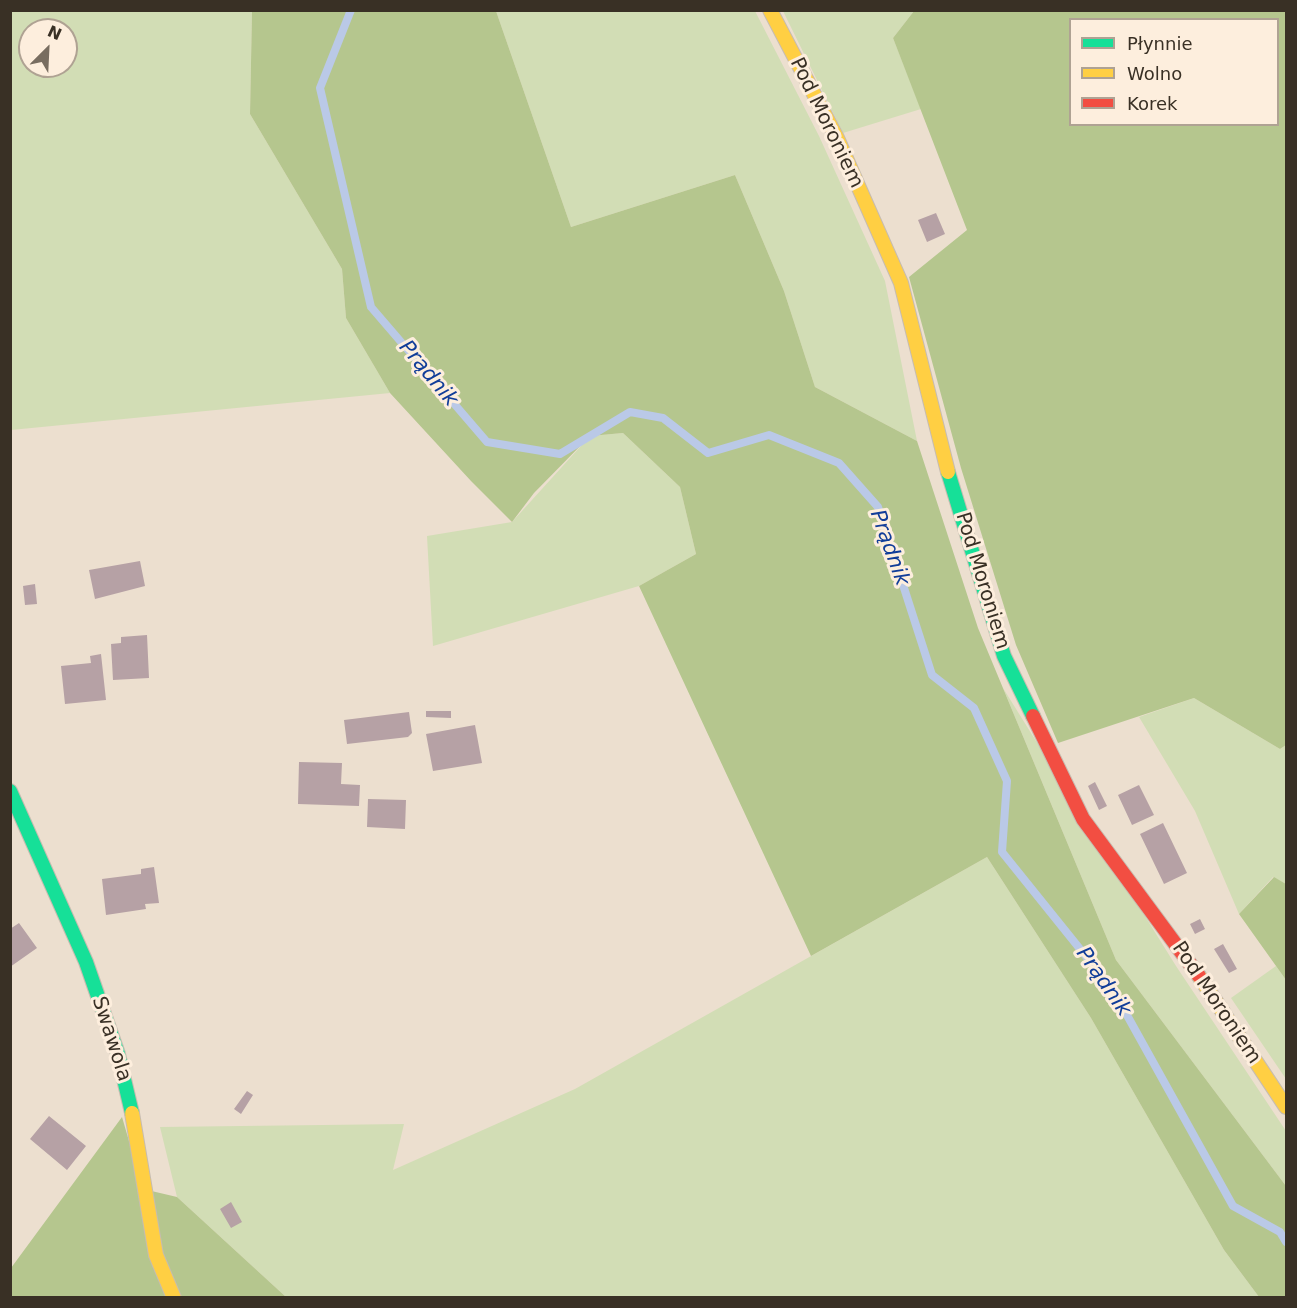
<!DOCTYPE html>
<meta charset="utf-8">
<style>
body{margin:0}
#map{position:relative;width:1297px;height:1308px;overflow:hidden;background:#ecdfcf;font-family:"DejaVu Sans",sans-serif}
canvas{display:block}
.frame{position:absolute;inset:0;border:12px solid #393025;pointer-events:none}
.legend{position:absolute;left:1069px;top:18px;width:210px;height:108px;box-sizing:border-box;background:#fdeedd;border:2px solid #afa293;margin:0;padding:8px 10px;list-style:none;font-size:18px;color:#393025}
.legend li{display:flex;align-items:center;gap:12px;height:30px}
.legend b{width:30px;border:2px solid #afa293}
.north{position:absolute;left:18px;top:18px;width:60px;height:60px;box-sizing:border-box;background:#fdeedd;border:2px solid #afa293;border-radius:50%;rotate:24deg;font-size:16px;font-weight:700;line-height:24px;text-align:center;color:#393025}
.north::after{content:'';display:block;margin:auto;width:21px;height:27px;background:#786d60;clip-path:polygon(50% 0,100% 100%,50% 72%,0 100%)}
</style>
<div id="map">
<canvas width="1297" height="1308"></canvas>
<div class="frame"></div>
<ul class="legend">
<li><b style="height:8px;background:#16e098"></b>Płynnie</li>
<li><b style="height:8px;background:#ffcf43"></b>Wolno</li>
<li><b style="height:8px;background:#f24e42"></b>Korek</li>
</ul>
<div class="north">N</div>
</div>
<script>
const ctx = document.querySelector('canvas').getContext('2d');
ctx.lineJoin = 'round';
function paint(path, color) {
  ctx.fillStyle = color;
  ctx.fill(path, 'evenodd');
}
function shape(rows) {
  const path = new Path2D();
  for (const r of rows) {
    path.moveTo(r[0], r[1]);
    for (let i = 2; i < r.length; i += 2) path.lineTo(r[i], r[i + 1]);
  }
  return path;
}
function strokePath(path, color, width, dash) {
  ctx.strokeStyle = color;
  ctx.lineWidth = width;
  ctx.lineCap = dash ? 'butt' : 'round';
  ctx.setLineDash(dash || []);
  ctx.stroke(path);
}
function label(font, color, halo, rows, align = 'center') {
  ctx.font = font + ' "DejaVu Sans",sans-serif';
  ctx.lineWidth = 6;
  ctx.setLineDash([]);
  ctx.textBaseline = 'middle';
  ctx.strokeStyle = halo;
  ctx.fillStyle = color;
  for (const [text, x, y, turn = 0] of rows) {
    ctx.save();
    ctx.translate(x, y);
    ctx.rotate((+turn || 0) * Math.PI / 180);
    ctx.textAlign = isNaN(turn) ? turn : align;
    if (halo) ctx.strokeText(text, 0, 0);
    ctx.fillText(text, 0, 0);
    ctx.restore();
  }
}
const green = shape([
 [10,11,252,11,250,114,342,269,346,318,390,393,11,430],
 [30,30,66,30,66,66,30,66],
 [496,11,755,11,819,136,885,281,917,441,815,387,784,291,735,175,571,227],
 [783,11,914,11,893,38,921,109,843,133],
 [623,433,680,487,696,554,639,586,433,646,427,536,512,522,590,436],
 [1003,688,1176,966,1286,1131,1286,1186,1116,960],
 [1194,698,1280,749,1286,745,1286,884,1273,877,1239,914,1195,811,1139,717],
 [987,857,1091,1018,1224,1250,1259,1297,286,1297,177,1197,160,1127,404,1124,393,1170,575,1089],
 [1276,966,1286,980,1286,1079,1231,998]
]);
const forest = shape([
 [252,11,496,11,571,227,735,175,784,291,815,387,917,441,978,628,1116,960,1286,1186,1286,1297,1259,1297,1224,1250,1091,1018,987,857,811,956,639,586,696,554,680,487,623,433,590,436,534,493,512,522,471,481,390,393,346,318,342,269,250,114],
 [914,11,1286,11,1286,745,1280,749,1194,698,1058,743,1016,645,961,468,909,277,967,230,893,38],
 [1070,20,1278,20,1278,124,1070,124],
 [1274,877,1286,884,1286,980,1239,914],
 [122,1117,143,1189,177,1197,286,1297,11,1298,11,1268]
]);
const stream = shape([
 [351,10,320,88,371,307,487,442,560,454,630,412,663,418,708,453,769,435,839,463,878,507,932,675,974,708,1007,781,1002,852,1113,990,1233,1206,1280,1232,1286,1242]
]);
const building = shape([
 [936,213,945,234,927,242,918,220],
 [140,561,145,586,95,599,89,570],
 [35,584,37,604,25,605,23,586],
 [147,635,149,678,113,680,111,644,121,643,121,637],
 [101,654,106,700,65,704,61,666,91,663,90,656],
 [426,711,451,711,451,718,426,717],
 [409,712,412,733,408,737,347,744,344,720],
 [475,725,482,763,433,771,426,734],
 [299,762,342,763,341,784,360,785,359,806,298,804],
 [1095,782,1107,806,1099,810,1088,786],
 [1139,785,1154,815,1132,825,1118,795],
 [368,799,406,800,405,829,367,827],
 [1163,823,1187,873,1164,884,1140,834],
 [154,867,159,903,145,904,146,909,106,915,102,879,141,874,141,869],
 [1200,919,1205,929,1195,934,1190,924],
 [19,923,37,948,10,967,10,929],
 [1223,944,1237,969,1229,973,1214,949],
 [247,1091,253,1095,241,1114,234,1109],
 [49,1116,86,1146,67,1170,30,1139],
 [231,1202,242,1222,231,1228,220,1209]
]);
const fast = shape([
 [948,472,1004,656,1033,716],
 [10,791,86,962,118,1054,132,1113]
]);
const slow = shape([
 [770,10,837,138,901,283,948,472],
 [1199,976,1286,1107],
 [132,1113,156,1255,174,1298]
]);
const jam = shape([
 [1033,716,1083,819,1199,976]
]);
const streetNames = [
 ["Pod Moroniem",826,123,64],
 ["Pod Moroniem",982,581,73],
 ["Pod Moroniem",1216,1003,56],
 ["Swawola",111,1039,72]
];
const waterNames = [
 ["Prądnik",428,374,50],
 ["Prądnik",889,548,70],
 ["Prądnik",1103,982,55]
];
paint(green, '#d2ddb5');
paint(forest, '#b5c68e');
strokePath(stream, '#bac9e7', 8);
paint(building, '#b6a1a5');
strokePath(fast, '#c7bcb0', 16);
strokePath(slow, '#c7bcb0', 16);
strokePath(jam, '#c7bcb0', 16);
strokePath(fast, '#16e098', 14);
strokePath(slow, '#ffcf43', 14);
strokePath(jam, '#f24e42', 14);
label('20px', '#393025', '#fdeedd', streetNames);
label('italic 21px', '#113d99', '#fdeedd', waterNames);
</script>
